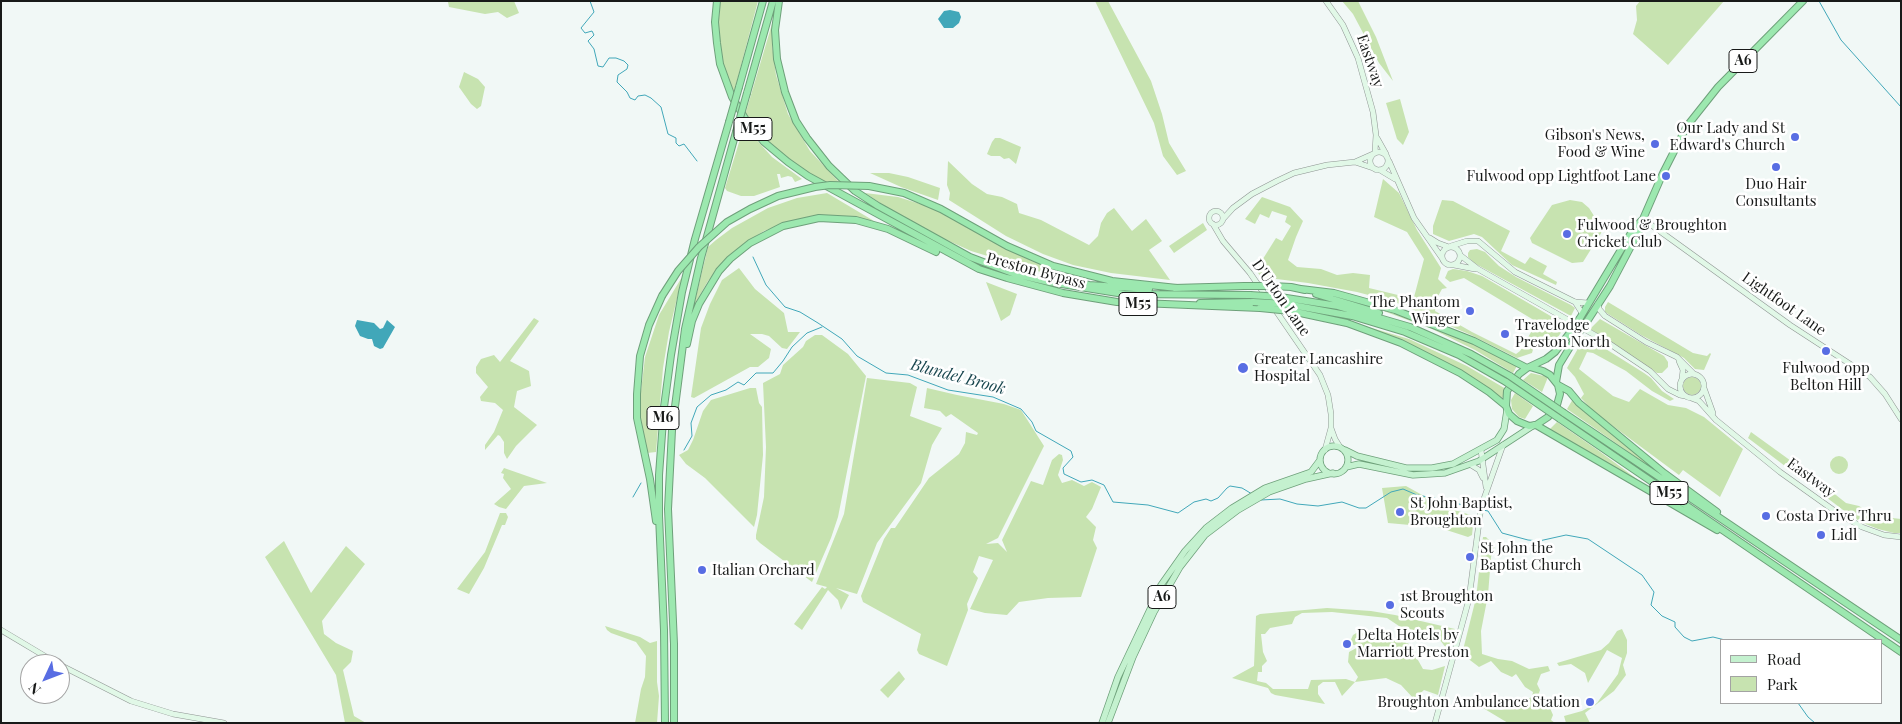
<!DOCTYPE html>
<style>
body{margin:0}
#map{position:relative;width:1902px;height:724px;overflow:hidden;background:#f1f8f6;font-family:"Playfair Display",serif}
canvas{display:block}
.frame{position:absolute;inset:0;border:2px solid #181a19;pointer-events:none}
.legend{position:absolute;left:1720px;top:639px;width:162px;height:65px;box-sizing:border-box;background:#fff;border:1px solid #a3a3a3;margin:0;padding:6px 9px;list-style:none;font-size:15px;color:#181a19}
.legend li{display:flex;align-items:center;gap:10px;height:25px}
.legend b{width:25px;border:1px solid #a3a3a3}
.north{position:absolute;left:20px;top:654px;width:50px;height:50px;box-sizing:border-box;background:#fff;border:1px solid #a3a3a3;border-radius:50%;rotate:227deg;font-size:14px;font-weight:700;line-height:20px;text-align:center;color:#181a19}
.north::after{content:'';display:block;margin:auto;width:18px;height:22px;background:#586de3;clip-path:polygon(50% 0,100% 100%,50% 72%,0 100%)}
</style>
<div id="map">
<canvas width="1902" height="724"></canvas>
<div class="frame"></div>
<ul class="legend">
<li><b style="height:6px;background:#c4f1cf"></b>Road</li>
<li><b style="height:14px;background:#c7e3b0"></b>Park</li>
</ul>
<div class="north">N</div>
</div>
<script>
const ctx = document.querySelector('canvas').getContext('2d');
ctx.lineJoin = 'round';
function paint(path, color) {
  ctx.fillStyle = color;
  ctx.fill(path, 'evenodd');
}
function shape(rows) {
  const path = new Path2D();
  for (const r of rows) {
    if (r.length === 3) {
      path.moveTo(r[0] + r[2], r[1]);
      path.arc(r[0], r[1], r[2], 0, 2 * Math.PI);
      continue;
    }
    path.moveTo(r[0], r[1]);
    for (let i = 2; i < r.length; i += 2) path.lineTo(r[i], r[i + 1]);
  }
  return path;
}
function strokePath(path, color, width, dash) {
  ctx.strokeStyle = color;
  ctx.lineWidth = width;
  ctx.lineCap = dash ? 'butt' : 'round';
  ctx.setLineDash(dash || []);
  ctx.stroke(path);
}
function label(font, color, halo, rows, align = 'center') {
  ctx.font = font + ' "Playfair Display",serif';
  ctx.lineWidth = 5;
  ctx.setLineDash([]);
  ctx.textBaseline = 'middle';
  ctx.strokeStyle = halo;
  ctx.fillStyle = color;
  for (const [text, x, y, turn = 0] of rows) {
    ctx.save();
    ctx.translate(x, y);
    ctx.rotate((+turn || 0) * Math.PI / 180);
    ctx.textAlign = isNaN(turn) ? turn : align;
    if (halo) ctx.strokeText(text, 0, 0);
    ctx.fillText(text, 0, 0);
    ctx.restore();
  }
}
const green = shape([
 [449,1,514,1,519,13,507,18,498,12,485,14,449,7,448,2],
 [720,1,758,1,734,92,723,65,718,36],
 [1095,1,1108,1,1151,81,1162,114,1169,143,1186,171,1177,175,1163,156,1154,123],
 [1342,1,1358,1,1376,37,1393,81,1379,63,1353,14],
 [1640,1,1724,1,1668,65,1633,34,1637,20,1636,6],
 [772,24,772,45,776,75,788,114,810,151,839,182,825,183,807,173,773,147,745,115],
 [464,72,478,79,485,87,481,106,477,109,471,104,459,87],
 [1400,99,1409,132,1403,145,1397,139,1386,103],
 [744,126,772,157,802,179,795,182,792,177,788,176,781,178,780,174,777,174,780,187,754,196,741,196,727,191,725,188],
 [995,138,1000,138,1021,147,1016,164,1009,158,1004,159,1000,156,991,156,987,154,992,142],
 [948,161,972,184,987,194,1002,197,1017,204,1019,213,1041,220,1089,245,1098,236,1101,223,1107,213,1114,208,1132,231,1146,219,1162,241,1149,250,1170,280,1111,273,1073,265,1043,254,1006,236,949,200,950,193,947,185],
 [870,173,889,173,908,177,940,188,938,200,901,187],
 [1383,179,1399,193,1417,230,1441,268,1438,279,1447,288,1442,289,1437,298,1435,311,1472,332,1516,354,1520,351,1537,322,1464,278,1450,282,1445,278,1448,271,1453,269,1467,271,1482,276,1566,325,1554,343,1544,337,1536,339,1532,353,1517,358,1471,335,1395,302,1357,292,1308,283,1261,277,1256,270,1276,238,1282,241,1291,226,1285,222,1287,216,1272,211,1269,218,1260,214,1255,224,1245,219,1262,197,1290,207,1303,221,1296,237,1288,260,1297,267,1321,269,1337,275,1353,273,1370,275,1369,288,1402,296,1413,301,1424,259,1407,232,1374,217],
 [827,193,874,221,846,216,818,216,790,221,764,231,748,241,726,259,708,281,694,305,708,247,716,240,732,228,768,208,797,198],
 [865,193,898,197,930,207,959,221,1023,257,1061,272,1087,281,1037,271,971,251,940,237,894,212],
 [1442,200,1453,201,1510,231,1501,251,1525,264,1530,257,1547,266,1543,274,1557,282,1556,285,1512,265,1482,237,1474,234,1449,241,1433,234,1433,226],
 [1570,200,1582,202,1589,208,1603,230,1583,262,1572,263,1532,243,1530,238,1552,205],
 [1203,223,1207,230,1174,253,1169,246],
 [1477,249,1485,252,1499,266,1516,277,1571,305,1575,308,1571,316,1474,263,1468,257,1468,253,1470,250],
 [739,268,755,289,784,313,788,332,800,332,787,349,782,348,769,336,762,334,750,334,771,349,769,358,758,367,750,367,694,398,691,397,701,328,710,304,722,280],
 [682,277,669,332,663,368,656,452,647,453,641,421,640,400,645,357,659,315],
 [986,282,1017,294,1010,315,1001,321],
 [1608,302,1693,353,1707,356,1710,353,1711,354,1704,370,1695,369,1684,358,1641,335,1605,312,1605,307],
 [1370,306,1373,307,1411,319,1448,333,1485,349,1517,366,1513,373,1475,350,1432,329],
 [534,318,539,321,510,361,529,371,531,386,517,391,514,407,537,425,516,446,507,459,504,453,504,442,500,436,498,435,485,450,485,445,494,432,503,410,495,403,481,401,480,397,488,387,476,373,476,367,481,359,494,355,500,362],
 [1600,319,1664,356,1668,362,1668,367,1662,373,1657,373,1590,329],
 [1345,320,1409,339,1467,366,1506,389,1501,401,1480,384],
 [815,335,822,335,848,354,866,376,838,517,831,538,812,582,760,543,756,539,756,535,764,497,766,447,763,383,780,374,783,365,803,347,806,341],
 [1585,336,1644,373,1651,378,1662,391,1674,399,1670,401,1652,391,1626,371,1593,353,1587,352,1579,369,1613,396,1629,402,1640,389,1668,405,1686,408,1704,417,1743,449,1720,497,1683,470,1679,475,1594,412,1581,398,1584,394,1575,377,1567,368],
 [1531,373,1548,377,1542,392,1523,380],
 [1692,386,9],
 [867,378,910,383,917,387,910,416,942,428,932,445,921,483,877,543,857,594,836,588,849,595,841,610,838,600,828,590,802,630,794,624,822,587,825,589,827,587,816,584,844,514],
 [750,388,756,388,759,403,762,407,763,455,757,515,754,527,705,478,686,464,679,455,688,450,693,440,703,411,711,400],
 [927,388,957,395,1004,404,1021,410,1044,446,998,538,986,544,998,543,1007,552,1002,540,1031,481,1043,485,1052,460,1059,454,1062,455,1063,460,1058,475,1062,483,1072,480,1084,486,1092,482,1101,487,1092,509,1086,517,1096,527,1093,540,1097,548,1081,597,1048,598,1019,602,1007,615,985,613,970,609,993,560,979,556,973,572,978,578,967,604,968,610,947,666,919,654,917,650,921,634,863,602,861,596,884,539,891,528,895,528,929,478,959,454,965,443,966,432,977,435,978,433,951,414,946,417,940,411,924,408],
 [1515,393,1533,406,1525,419,1519,417,1512,409,1511,400],
 [1573,399,1669,480,1567,409],
 [1557,422,1599,451,1641,482,1549,430],
 [1751,432,1816,479,1846,503,1859,506,1875,516,1901,519,1901,533,1894,533,1878,529,1863,523,1851,516,1748,438],
 [1839,465,9],
 [504,468,547,483,524,486,506,509,499,507,494,504,511,489,503,478,504,474,501,473],
 [1406,486,1442,506,1474,516,1472,535,1468,537,1434,526,1427,521,1421,526,1388,523,1382,488],
 [500,513,506,513,508,517,505,525,502,525,484,568,469,594,457,589,485,552],
 [1483,537,1486,537,1495,546,1491,557,1488,595,1481,631,1482,654,1498,659,1512,661,1529,669,1548,666,1550,671,1541,674,1537,684,1540,690,1539,693,1542,698,1547,701,1553,715,1551,720,1555,723,1508,723,1483,708,1502,710,1532,697,1533,692,1525,687,1516,674,1512,677,1501,672,1491,661,1479,667,1462,654,1476,598],
 [284,541,311,593,346,546,365,564,322,621,324,634,336,643,353,651,351,662,343,670,354,716,366,723,345,723,336,675,265,557],
 [1327,608,1371,611,1395,615,1455,629,1449,652,1440,640,1423,641,1410,629,1402,628,1387,618,1332,612,1302,613,1295,617,1292,624,1270,628,1265,634,1261,634,1263,652,1267,661,1262,666,1262,672,1258,672,1257,681,1266,683,1273,689,1308,689,1311,680,1346,679,1355,682,1358,677,1348,662,1349,652,1360,646,1349,644,1353,635,1358,632,1400,640,1409,644,1423,669,1432,670,1445,666,1438,695,1424,690,1414,699,1401,685,1386,678,1355,682,1342,696,1335,682,1323,682,1318,686,1318,694,1325,704,1275,695,1271,693,1268,688,1232,678,1254,666,1256,616,1260,614],
 [605,626,640,637,650,643,657,641,657,682,659,696,657,723,635,723,641,689,645,677,646,656,636,642,611,633,607,630],
 [1622,629,1627,640,1627,653,1623,665,1626,675,1614,691,1585,713,1590,723,1566,723,1564,716,1582,711,1597,703,1618,674,1622,658,1607,650,1588,683,1585,673,1571,664,1559,666,1557,663,1601,650,1609,643,1617,631],
 [899,671,905,679,888,698,880,690]
]);
const water = shape([
 [950,10,959,12,961,17,959,23,953,28,944,28,938,19,944,11],
 [357,320,374,323,380,329,383,328,387,320,395,327,383,348,380,349,374,346,372,339,368,339,360,336,355,326]
]);
const stream = shape([
 [590,1,594,12,581,28,585,33,592,31,594,35,588,41,594,49,598,66,603,67,609,58,616,58,624,61,628,65,627,69,618,75,617,82,627,92,630,98,635,100,638,96,645,95,651,98,661,107,668,134,676,138,676,143,679,146,684,144,697,161],
 [1819,1,1841,40,1901,107],
 [753,257,766,285,785,307,800,312,818,323,842,339,857,356,886,373,908,375,948,390,993,397,1021,409,1032,422,1036,431,1071,451,1073,457,1063,468,1064,474,1081,482,1092,480,1104,485,1113,502,1148,505,1178,513,1194,502,1206,499,1211,501,1218,498,1227,488,1230,486,1242,488,1252,494],
 [684,450,692,436,691,423,697,407,711,395,726,390,738,382,744,385,756,373,773,373,783,361,792,347,807,333,822,327],
 [633,497,641,483],
 [1261,500,1280,499,1297,504,1318,506,1342,502,1359,508,1366,508,1391,492,1403,489,1417,495,1439,499,1479,509],
 [1483,510,1488,511,1502,533,1528,540,1539,541,1566,535,1588,539,1642,575,1654,592,1651,605,1662,616,1675,622,1675,627,1684,637,1692,641,1713,637,1725,640],
 [1798,703,1808,717,1815,723]
]);
const secondary = shape([
 [1326,1,1343,25,1358,58,1373,112,1376,135,1375,152],
 [1377,138,1386,154],
 [1379,161,9],
 [1389,161,1414,218,1442,258],
 [1355,162,1373,168],
 [1380,170,1395,179],
 [1216,218,7],
 [1223,219,1233,208,1252,194,1277,181,1294,173,1327,165,1355,162,1373,154],
 [1643,219,1790,325,1870,377,1885,394,1901,419],
 [1213,224,1223,241,1250,273,1320,375,1328,395,1331,414,1331,428,1325,450],
 [1430,238,1438,243,1449,247],
 [1451,246,1467,241,1478,241,1515,272,1575,302,1588,303],
 [1451,256,9],
 [1460,255,1478,269,1607,342,1650,371,1668,389,1680,395,1685,396],
 [1454,265,1475,269],
 [1575,302,1582,313],
 [1598,304,1599,309,1605,316,1646,342,1677,357,1693,373],
 [1679,361,1683,370,1682,379],
 [1692,386,12],
 [1704,388,1713,413],
 [1691,398,1699,401,1716,420,1780,472,1839,514,1862,527,1884,535,1901,537],
 [1331,428,1335,439,1340,447],
 [1481,450,1486,487],
 [1471,465,1479,470,1483,478],
 [1,630,58,664],
 [60,665,131,701,173,714,224,723],
 [1435,723,1469,599,1481,507,1503,445]
]);
const primary = shape([
 [1334,460,14],
 [1345,450,1357,456,1406,468,1432,468,1453,464,1497,440,1504,429,1507,410],
 [1346,467,1359,464,1413,475,1445,473,1479,461,1534,425],
 [1102,723,1118,677,1154,601,1161,585,1185,551,1206,528,1232,508,1265,488,1311,472,1320,460],
 [1108,723,1133,657,1154,612,1180,567,1205,535,1238,510,1269,492,1306,479,1333,473]
]);
const highway = shape([
 [717,1,715,22,717,43,720,64,732,97,746,120,764,142,788,162,808,176,979,269,1007,278,1063,293,1117,302,1260,308],
 [779,1,775,30,777,59,785,92,796,121,807,138,829,166,855,191,878,206,970,257,1015,274,1049,282,1124,294,1250,295],
 [739,87,763,1],
 [747,93,773,1],
 [869,186,904,193,941,209,1007,246,1053,266,1112,281,1177,288],
 [1052,278,1089,285,1149,289],
 [1272,286,1291,287,1305,290],
 [1174,288,1244,286],
 [1301,289,1334,293,1395,310,1474,341,1527,368],
 [1316,294,1379,313],
 [1280,297,1338,306,1410,327,1471,354,1510,376],
 [1200,303,1253,302],
 [1286,304,1352,316,1405,332,1459,355,1506,382],
 [1291,311,1347,323,1401,343,1460,373,1489,392,1506,406],
 [1580,318,1634,228,1642,220],
 [1586,323,1610,286,1639,231,1643,219,1663,173,1687,126,1718,87,1803,1],
 [687,344,692,321,699,304,719,271,730,259,750,243,783,226,819,218,856,220,888,229,936,252],
 [1530,367,1543,371,1550,375,1558,385,1560,394,1557,405,1548,417,1536,425,1529,426,1517,421,1509,414,1506,406,1507,391,1519,374,1527,368,1546,359,1555,352,1572,330],
 [1556,382,1559,365,1578,334],
 [1558,385,1569,391,1579,403,1664,473,1717,512],
 [1564,413,1901,640],
 [1560,419,1901,652],
 [1536,425,1717,530],
 [656,521,650,479,637,418,637,394,640,356,649,325,662,296],
 [665,723,664,630,659,516,659,475,664,407,671,355,682,292,695,239,729,122],
 [674,723,674,644,668,509,672,430,685,329,701,258,736,132]
]);
const highwayBridge = shape([
 [729,122,739,87],
 [736,132,747,93],
 [1244,286,1272,286],
 [1250,295,1280,297],
 [662,296,678,271,699,247,727,222,750,209,778,196,815,187,830,185,869,186],
 [1253,302,1286,304],
 [1260,308,1291,311],
 [1572,330,1580,318],
 [1578,334,1586,323],
 [1510,376,1564,413],
 [1506,382,1560,419]
]);
const markers = [
 [1795,137,5,"#586de3"],
 [1655,144,5,"#586de3"],
 [1776,167,5,"#586de3"],
 [1666,176,5,"#586de3"],
 [1567,234,5,"#586de3"],
 [1470,311,5,"#586de3"],
 [1505,334,5,"#586de3"],
 [1826,351,5,"#586de3"],
 [1243,368,6,"#586de3"],
 [1400,512,5,"#586de3"],
 [1766,516,5,"#586de3"],
 [1821,535,5,"#586de3"],
 [1470,557,5,"#586de3"],
 [702,570,5,"#586de3"],
 [1390,605,5,"#586de3"],
 [1347,644,5,"#586de3"],
 [1590,702,5,"#586de3"]
];
const shields = [
 [1743,61,28],
 [753,129,38],
 [1138,304,38],
 [663,418,32],
 [1669,493,38],
 [1162,597,28]
];
const shieldNames = [
 ["A6",1743,61],
 ["M55",753,129],
 ["M55",1138,304],
 ["M6",663,418],
 ["M55",1669,493],
 ["A6",1162,597]
];
const streetNames = [
 ["Eastway",1370,61,71],
 ["Preston Bypass",1036,271,15],
 ["D'Urton Lane",1281,298,55],
 ["Lightfoot Lane",1784,304,35],
 ["Eastway",1811,478,36]
];
const poiNames = [
 ["Our Lady and St",1785,128,"right"],
 ["Edward's Church",1785,145,"right"],
 ["Gibson's News,",1645,135,"right"],
 ["Food & Wine",1645,152,"right"],
 ["Fulwood opp Lightfoot Lane",1656,176,"right"],
 ["Duo Hair",1776,184,"center"],
 ["Consultants",1776,201,"center"],
 ["Fulwood & Broughton",1577,225],
 ["Cricket Club",1577,242],
 ["The Phantom",1460,302,"right"],
 ["Winger",1460,319,"right"],
 ["Travelodge",1515,325],
 ["Preston North",1515,342],
 ["Greater Lancashire",1254,359],
 ["Hospital",1254,376],
 ["Fulwood opp",1826,368,"center"],
 ["Belton Hill",1826,385,"center"],
 ["St John Baptist,",1410,503],
 ["Broughton",1410,520],
 ["Costa Drive Thru",1776,516],
 ["Lidl",1831,535],
 ["St John the",1480,548],
 ["Baptist Church",1480,565],
 ["Italian Orchard",712,570],
 ["1st Broughton",1400,596],
 ["Scouts",1400,613],
 ["Delta Hotels by",1357,635],
 ["Marriott Preston",1357,652],
 ["Broughton Ambulance Station",1580,702,"right"]
];
const waterNames = [
 ["Blundel Brook",958,377,15]
];
paint(green, '#c7e3b0');
paint(water, '#41a7b9');
strokePath(stream, '#41a7b9', 1);
strokePath(secondary, '#8e9492', 6);
strokePath(primary, '#6ea07a', 7);
strokePath(highway, '#6ea07a', 8);
strokePath(secondary, '#e1f8e7', 5);
strokePath(primary, '#c4f1cf', 5.5);
strokePath(highway, '#9ce8af', 6);
strokePath(highwayBridge, '#6ea07a', 8, []);
strokePath(highwayBridge, '#9ce8af', 6);
for (const [x, y, r, color] of markers) {
  const dot = new Path2D();
  dot.arc(x, y, r, 0, 2 * Math.PI);
  ctx.fillStyle = color;
  ctx.fill(dot);
  strokePath(dot, '#fff', 2);
}
for (const [x, y, w] of shields) {
  const box = new Path2D();
  box.roundRect(x - w / 2, y - 11.5, w, 23, 4);
  ctx.fillStyle = '#fff';
  ctx.fill(box);
  strokePath(box, '#181a19', 1);
}
label('bold 14px', '#181a19', null, shieldNames);
label('15px', '#181a19', '#fff', streetNames);
label('15px', '#181a19', '#fff', poiNames, 'left');
label('italic 16px', '#1b4850', '#fff', waterNames);
</script>
